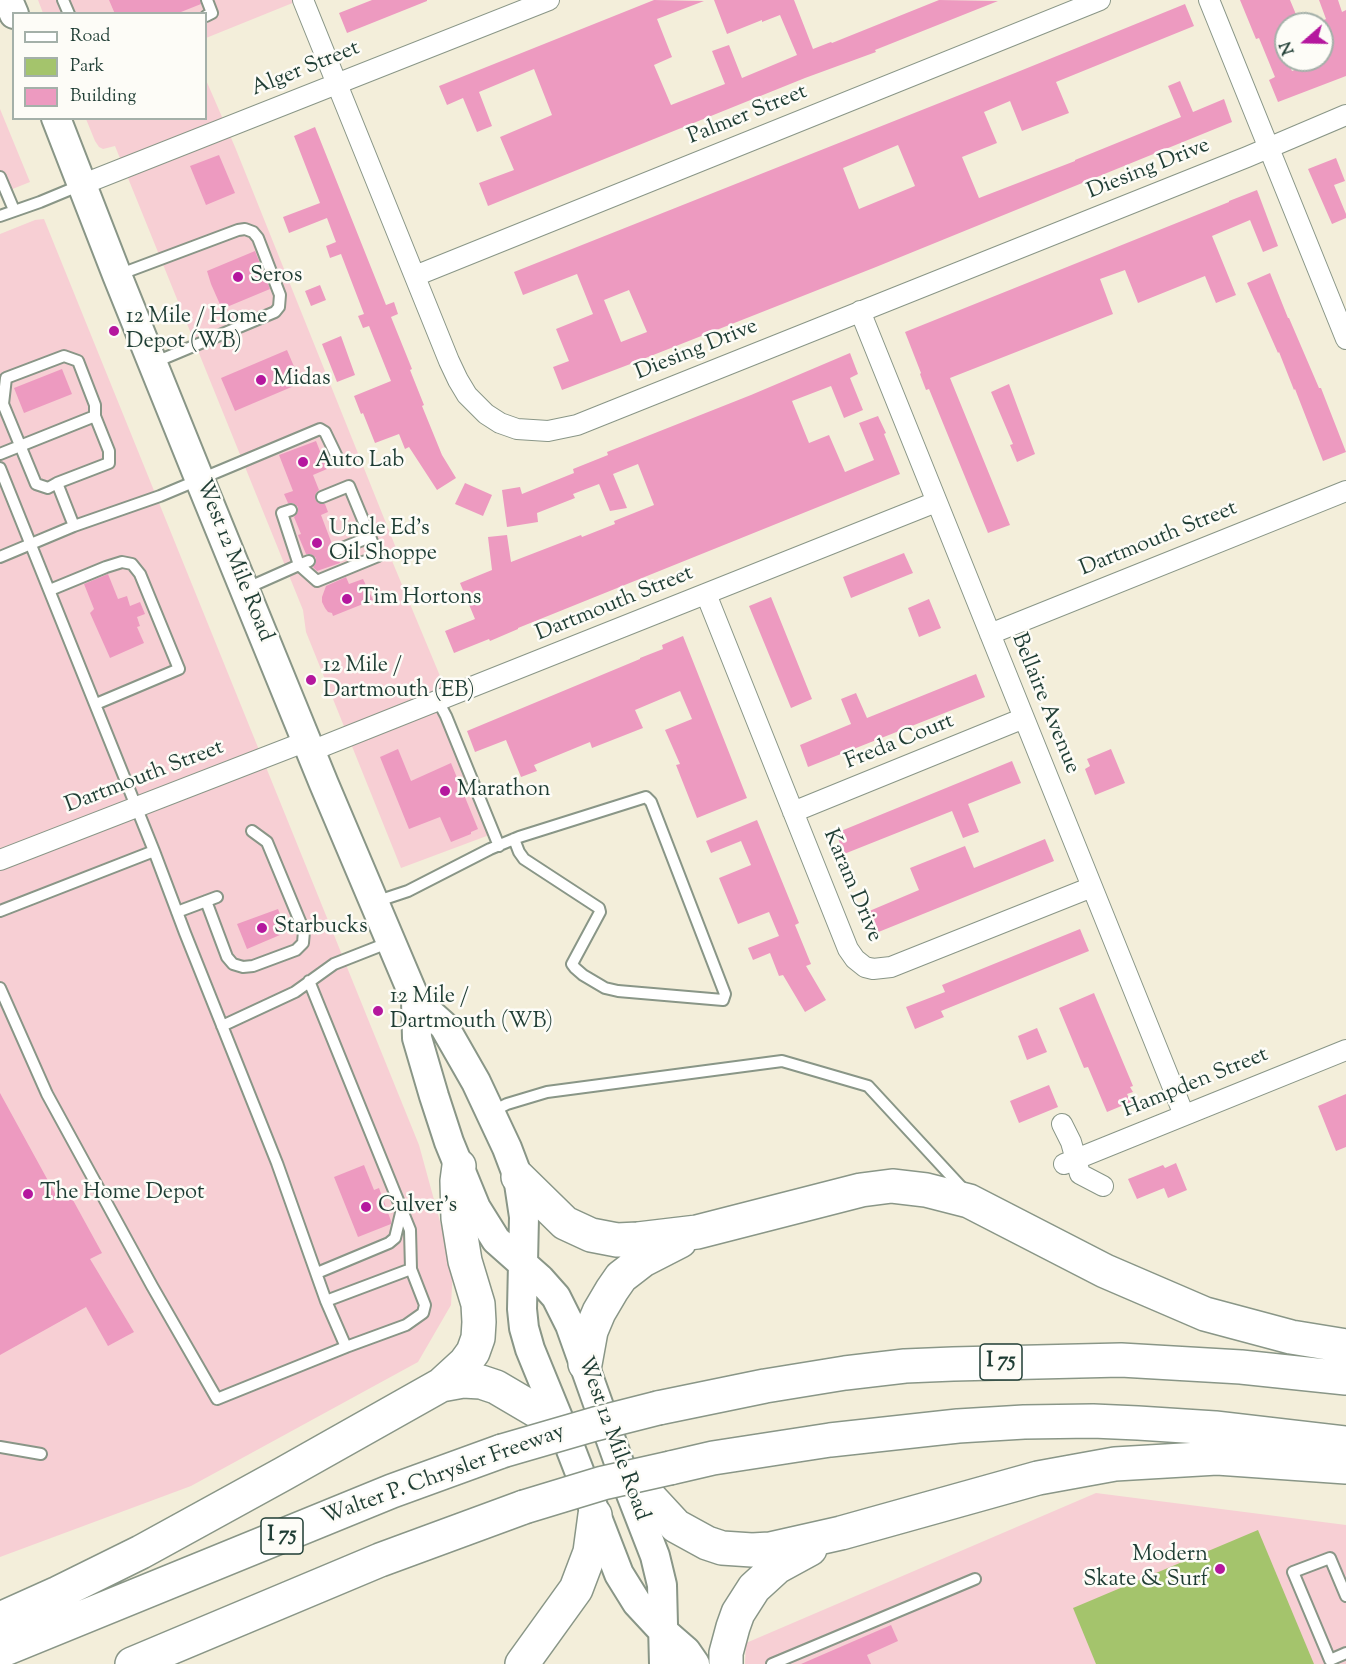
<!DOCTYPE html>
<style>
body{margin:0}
#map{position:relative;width:1346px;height:1664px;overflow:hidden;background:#f3eeda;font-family:"Sorts Mill Goudy",serif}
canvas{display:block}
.legend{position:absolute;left:12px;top:12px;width:195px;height:108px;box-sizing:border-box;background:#fdfcf7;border:2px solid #a4b0a9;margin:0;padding:8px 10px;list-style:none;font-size:18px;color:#1f3d34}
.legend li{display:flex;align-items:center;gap:12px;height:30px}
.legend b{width:30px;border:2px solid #a4b0a9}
.north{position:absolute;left:1274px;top:12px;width:60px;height:60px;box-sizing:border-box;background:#fdfcf7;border:2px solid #a4b0a9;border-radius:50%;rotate:250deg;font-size:16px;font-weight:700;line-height:24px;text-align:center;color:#1f3d34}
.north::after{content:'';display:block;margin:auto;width:21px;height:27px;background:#b5179e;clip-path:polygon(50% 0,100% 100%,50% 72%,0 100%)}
</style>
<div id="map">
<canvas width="1346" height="1664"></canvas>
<ul class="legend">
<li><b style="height:8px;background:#fff"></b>Road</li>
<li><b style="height:16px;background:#a4c46c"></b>Park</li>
<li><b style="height:16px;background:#ed9ac0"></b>Building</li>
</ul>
<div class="north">N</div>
</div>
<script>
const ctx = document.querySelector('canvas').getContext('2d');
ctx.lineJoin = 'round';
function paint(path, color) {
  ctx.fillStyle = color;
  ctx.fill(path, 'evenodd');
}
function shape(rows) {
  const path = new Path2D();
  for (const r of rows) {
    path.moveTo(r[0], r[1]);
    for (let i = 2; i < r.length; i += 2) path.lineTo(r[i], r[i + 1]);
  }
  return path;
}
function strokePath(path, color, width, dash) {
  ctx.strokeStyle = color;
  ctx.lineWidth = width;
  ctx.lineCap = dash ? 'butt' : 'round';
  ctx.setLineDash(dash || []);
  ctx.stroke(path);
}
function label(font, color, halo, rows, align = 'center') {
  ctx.font = font + ' "Sorts Mill Goudy",serif';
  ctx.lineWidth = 5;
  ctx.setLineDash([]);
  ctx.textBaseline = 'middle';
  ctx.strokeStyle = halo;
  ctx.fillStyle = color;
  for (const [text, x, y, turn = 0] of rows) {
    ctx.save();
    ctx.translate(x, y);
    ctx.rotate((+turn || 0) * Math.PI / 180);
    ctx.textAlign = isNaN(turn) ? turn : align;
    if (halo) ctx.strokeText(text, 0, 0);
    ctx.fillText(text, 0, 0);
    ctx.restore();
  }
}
const built = shape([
 [38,0,300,0,206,38,206,14,43,13],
 [206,80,235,147,398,553,390,556,440,676,452,715,500,831,401,868,306,632,303,610,115,146,103,149,99,147,95,141,86,119,206,118],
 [0,109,30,182,0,194],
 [44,219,419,1145,453,1269,451,1305,418,1362,191,1486,0,1557,0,234,35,220],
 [1096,1493,1346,1525,1346,1664,745,1664,746,1643]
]);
const green = shape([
 [1258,1530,1314,1664,1096,1664,1073,1608]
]);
const building = shape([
 [109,0,200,0,201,4,176,14,115,14],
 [372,0,427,0,427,1,347,33,339,13],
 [654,0,704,1,657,19,672,57,654,65,671,105,725,84,712,51,729,45,742,78,797,55,780,15,762,22,762,20,727,34,714,0,794,0,813,49,831,42,832,43,939,0,998,1,875,50,876,52,805,78,488,206,479,183,514,170,500,137,552,115,534,69,479,92,492,126,477,132,463,98,447,105,439,86],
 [1240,0,1290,0,1300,24,1286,24,1286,60,1287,60,1292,71,1322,60,1322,21,1326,19,1319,0,1338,0,1342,12,1346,10,1346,76,1278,102,1269,80,1275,77,1259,38,1256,39],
 [1185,4,1194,26,1056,82,1069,113,1022,131,1010,101,984,112,997,143,962,157,979,198,1075,161,1075,160,1181,117,1168,86,1180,81,1193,112,1224,99,1232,122,876,267,633,363,562,390,553,367,569,361,556,329,593,314,577,274,523,295,514,272,1015,73],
 [898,145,915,186,859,209,843,168],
 [629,290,647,332,621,342,604,300],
 [315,127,386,305,394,302,398,314,391,317,412,369,410,370,424,405,422,406,442,455,456,478,437,490,409,447,405,449,399,434,375,443,363,413,361,414,354,396,391,381,369,326,363,328,358,316,364,314,341,254,330,258,326,246,336,242,327,218,289,233,283,217,320,203,294,136],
 [219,155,235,193,206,205,190,166],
 [1336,158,1345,181,1334,185,1346,214,1346,218,1332,224,1308,169],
 [1257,190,1278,246,1263,252,1250,220,1212,236,1236,295,1216,303,1205,276,1138,303,1125,270,1100,279,1113,314,950,378,1010,525,988,533,929,389,926,390,920,374,921,373,905,332,1229,202,1229,201],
 [255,251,270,289,222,309,211,284,207,271],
 [1270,273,1288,318,1289,318,1319,388,1321,388,1346,452,1323,461,1295,389,1294,390,1279,352,1278,353,1247,283],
 [320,285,326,300,311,306,305,291],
 [341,336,355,375,337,382,322,344],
 [287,350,301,383,235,411,221,378],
 [850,353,858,374,850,378,863,410,844,418,831,386,792,401,809,443,829,435,845,472,874,460,859,423,878,416,886,433,884,434,900,474,518,628,518,629,490,641,489,639,454,653,445,631,475,619,460,583,492,570,488,537,507,535,511,562,581,535,582,537,615,524,614,521,654,505,638,464,613,474,627,508,610,511,599,484,573,494,575,498,537,513,538,522,507,527,502,490,520,487,522,494,574,473,573,469,608,455,607,452,751,395],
 [62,369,72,394,24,413,14,388],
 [1009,384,1035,454,1017,462,1010,445,1013,444,991,392],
 [316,441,327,469,313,475,319,490,316,493,315,499,318,503,325,504,328,512,321,515,332,544,329,547,328,553,331,557,338,558,340,563,317,571,313,567,316,563,316,558,311,554,306,554,298,535,301,534,294,517,298,512,298,507,293,503,288,503,284,494,293,491,279,455],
 [465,483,492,495,483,516,455,504],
 [904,553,913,573,851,598,843,577],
 [108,574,118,599,127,596,130,606,140,602,145,614,137,617,140,626,137,627,144,643,110,658,90,613,94,609,84,584],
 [346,577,349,584,363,579,373,600,333,616,332,613,328,612,325,608,322,602,322,597,326,586],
 [771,597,812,699,791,708,749,606],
 [929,599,941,628,919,637,908,608],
 [683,636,747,798,697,818,676,765,680,764,665,730,692,719,680,691,635,710,643,728,592,748,590,742,534,765,537,771,521,777,506,740,475,752,467,731,640,659,640,658,663,649,662,645],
 [976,674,985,697,808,767,800,745,851,724,841,699,856,693,867,718],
 [398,749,411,781,451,763,478,829,471,832,471,834,451,842,440,817,409,829,380,757],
 [1111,749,1125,783,1095,795,1085,769,1090,766,1087,759],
 [1012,761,1021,783,968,804,979,832,963,838,952,811,844,854,836,833],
 [757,820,799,923,795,925,811,964,806,966,826,1000,805,1012,783,975,779,976,770,953,753,960,748,948,779,936,769,912,738,924,719,878,751,865,741,841,711,853,706,841],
 [1045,839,1054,861,876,933,867,912,919,890,910,868,965,846,974,868],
 [278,909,287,932,247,949,237,924],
 [1080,929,1089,951,941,1011,944,1017,915,1029,906,1007,945,992,942,985],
 [1094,993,1133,1086,1130,1087,1133,1092,1127,1094,1131,1102,1107,1112,1088,1067,1084,1068,1059,1008],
 [1037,1028,1047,1052,1027,1060,1018,1036],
 [1049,1085,1058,1107,1019,1123,1010,1101],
 [0,1093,57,1197,68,1191,102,1253,90,1259,134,1332,108,1346,86,1307,0,1355],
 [1346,1094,1346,1147,1336,1151,1318,1106],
 [1176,1163,1187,1190,1168,1198,1164,1188,1137,1199,1128,1179,1163,1165,1165,1168],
 [364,1165,374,1190,379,1188,391,1221,391,1224,358,1237,334,1177],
 [891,1625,898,1641,867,1655,871,1664,801,1664]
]);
const service = shape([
 [63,0,69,14],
 [206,16,212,13,207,0],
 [0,177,14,210],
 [0,216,40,202,81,185],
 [118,275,238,230,245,229,253,232,258,238,280,295,279,307,275,312,153,363],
 [0,454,95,416],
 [0,468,154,851,185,933,277,1163,326,1301,346,1347],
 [57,483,48,488,36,484,3,404,6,378,64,356,78,361,95,405,95,416,109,451,109,463,57,483,74,526],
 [335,551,370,537],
 [0,557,74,526,160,496,320,429,325,432,338,459],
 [309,561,299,565,317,581,378,556,349,486,322,497],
 [245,589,299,565,282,513,291,510],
 [50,590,106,567,122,562,132,564,140,574,179,669,96,704],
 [438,701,446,716,499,846],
 [206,901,227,957,233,964,243,967,253,966,296,950,303,943,304,931,267,842,252,831],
 [375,902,408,891,490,849,519,837,646,797,651,802,725,994,723,1000,618,991,605,988,583,975,575,968,572,964,600,912,599,908,524,859,519,852,514,839],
 [0,911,154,851],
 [177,912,217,897],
 [0,988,47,1094,152,1286,217,1399,346,1347,406,1325,423,1313,425,1305,411,1269,410,1230,309,981],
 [222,1026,295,992,334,964,390,942],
 [491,1112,507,1104,547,1092,782,1061,868,1086,964,1190],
 [317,1273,389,1243,395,1238,402,1209],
 [326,1301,411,1269],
 [0,1447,41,1454],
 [1346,1596,1330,1558,1293,1572,1330,1660,1346,1653],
 [772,1664,975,1579]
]);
const minor = shape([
 [303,0,449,361,458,380,467,395,486,414,500,423,517,429,548,431,577,425,1247,157,1346,115],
 [1209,0,1346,339],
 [81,185,549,0],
 [415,276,1100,0],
 [860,311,1184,1115],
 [706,594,848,949,855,959,865,967,873,969,891,967,1092,887],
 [990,634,1346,491],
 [311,751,936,502],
 [793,812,1024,718],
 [0,860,307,741],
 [1062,1124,1071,1142,1080,1174,1103,1186],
 [1064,1164,1346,1050]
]);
const secondary = shape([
 [8,0,14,14],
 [56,118,117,275,199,478,324,784,416,1001,417,1038,434,1096,449,1142,476,1208,496,1240,540,1279,556,1297,570,1325,622,1471,655,1556,662,1585,664,1664],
 [416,1001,444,1026,476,1082,507,1148,518,1177,524,1217,522,1309,524,1328,530,1349,566,1437,619,1574,637,1603,663,1631,686,1651,695,1664]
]);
const motorway = shape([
 [518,1177,565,1223,591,1235,617,1240,638,1239,697,1232,861,1190,892,1186,926,1190,969,1201,1105,1271,1205,1314,1291,1337,1346,1346],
 [585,1364,591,1331,599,1312,612,1290,621,1277,643,1260,680,1241],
 [441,1385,463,1381,481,1382,496,1387,547,1417,566,1437],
 [658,1408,765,1386,845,1373,905,1366,953,1364,1121,1360,1241,1367,1346,1378],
 [670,1468,713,1458,830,1440,958,1426,1024,1422,1093,1421,1138,1423,1215,1428,1346,1443],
 [622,1471,651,1499,676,1526,707,1543,722,1548,752,1550,770,1549,841,1533,1038,1478,1115,1464,1217,1458,1346,1467],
 [0,1619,58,1593,141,1552,283,1474,441,1385,465,1363,473,1352,478,1338,479,1322,478,1304,465,1261,458,1218,457,1181,459,1166],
 [0,1651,392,1491,502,1451],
 [132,1664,380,1560,524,1507],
 [522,1664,576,1589,590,1552,595,1515],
 [726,1664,726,1653,733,1627,738,1613,754,1588,777,1567,810,1549]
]);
const motorwayBridge = shape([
 [502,1451,595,1424,658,1408],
 [524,1507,603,1483,670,1468]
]);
const markers = [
 [238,277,6,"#b5179e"],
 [114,331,6,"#b5179e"],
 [261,380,6,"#b5179e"],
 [303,462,6,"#b5179e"],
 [317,543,6,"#b5179e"],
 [347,599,6,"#b5179e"],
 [311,680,6,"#b5179e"],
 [445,791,6,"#b5179e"],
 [262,928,6,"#b5179e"],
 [378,1011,6,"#b5179e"],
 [28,1194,6,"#b5179e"],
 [366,1207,6,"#b5179e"],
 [1220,1569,6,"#b5179e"]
];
const shields = [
 [1001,1362,42],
 [282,1536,42]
];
const shieldNames = [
 ["I 75",1001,1362],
 ["I 75",282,1536]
];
const streetNames = [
 ["Alger Street",306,70,-22],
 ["Palmer Street",748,116,-22],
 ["Diesing Drive",1149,170,-22],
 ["Diesing Drive",697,351,-22],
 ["Dartmouth Street",1159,540,-22],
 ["West 12 Mile Road",233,561,68],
 ["Dartmouth Street",615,605,-22],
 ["Bellaire Avenue",1044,704,68],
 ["Freda Court",900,743,-22],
 ["Dartmouth Street",145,778,-21],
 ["Karam Drive",851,886,67],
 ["Hampden Street",1196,1084,-22],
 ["West 12 Mile Road",612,1439,70],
 ["Walter P. Chrysler Freeway",444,1476,-20]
];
const poiNames = [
 ["Seros",250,277],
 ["12 Mile / Home",126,318],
 ["Depot (WB)",126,343],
 ["Midas",273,380],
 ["Auto Lab",315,462],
 ["Uncle Ed's",329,530],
 ["Oil Shoppe",329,555],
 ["Tim Hortons",359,599],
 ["12 Mile /",323,667],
 ["Dartmouth (EB)",323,692],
 ["Marathon",457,791],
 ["Starbucks",274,928],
 ["12 Mile /",390,998],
 ["Dartmouth (WB)",390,1023],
 ["The Home Depot",40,1194],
 ["Culver's",378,1207],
 ["Modern",1208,1556,"right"],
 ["Skate & Surf",1208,1581,"right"]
];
paint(built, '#f7cfd4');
paint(green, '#a4c46c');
paint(building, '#ed9ac0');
strokePath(service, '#899687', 14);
strokePath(minor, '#899687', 22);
strokePath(secondary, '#899687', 32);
strokePath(motorway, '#899687', 36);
strokePath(service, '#fff', 10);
strokePath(minor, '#fff', 20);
strokePath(secondary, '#fff', 28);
strokePath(motorway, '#fff', 33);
strokePath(motorwayBridge, '#899687', 36, []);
strokePath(motorwayBridge, '#fff', 33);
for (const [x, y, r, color] of markers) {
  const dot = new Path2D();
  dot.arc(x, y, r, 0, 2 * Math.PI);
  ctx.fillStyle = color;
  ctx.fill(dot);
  strokePath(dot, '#fdfcf7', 2);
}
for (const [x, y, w] of shields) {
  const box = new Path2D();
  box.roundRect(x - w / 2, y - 18, w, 36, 4.5);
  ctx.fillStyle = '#fdfcf7';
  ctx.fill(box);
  strokePath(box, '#1f3d34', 1.5);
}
label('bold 21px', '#1f3d34', null, shieldNames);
label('22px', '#1f3d34', '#fdfcf7', streetNames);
label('22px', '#1f3d34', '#fdfcf7', poiNames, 'left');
</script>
